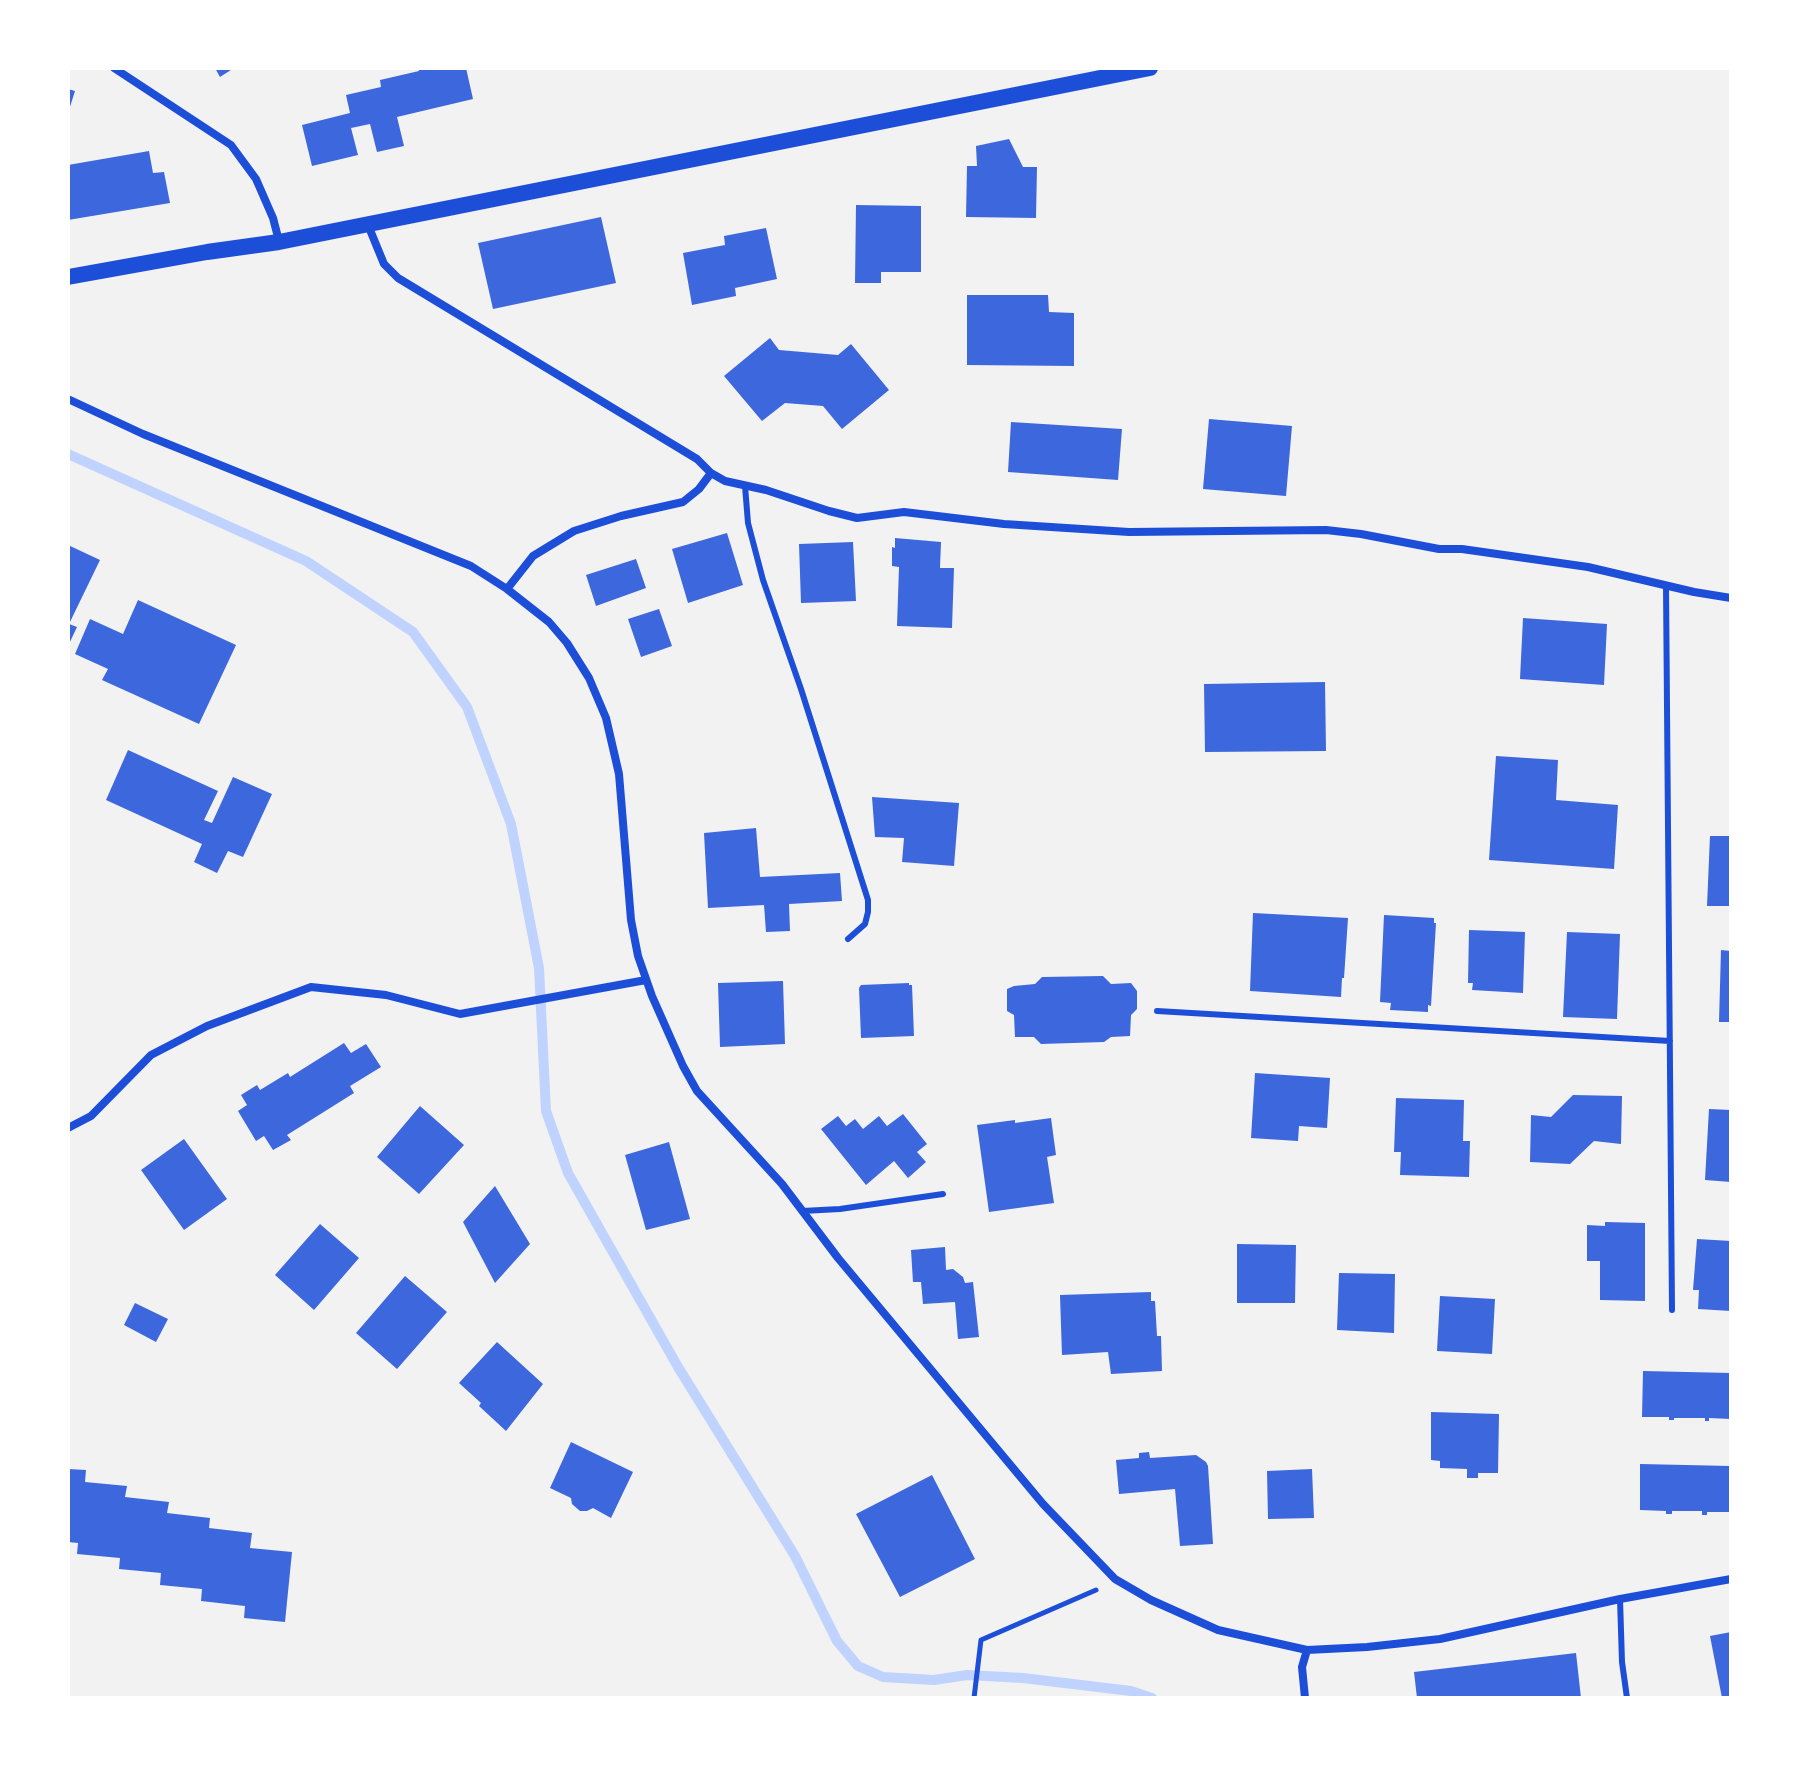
<!DOCTYPE html>
<style>
body{margin:0}
#map{position:relative;width:1799px;height:1766px;overflow:hidden;background:#f2f2f2;font-family:"Public Sans",sans-serif}
canvas{display:block}
.frame{position:absolute;inset:0;border:70px solid #fff;pointer-events:none}
</style>
<div id="map">
<canvas width="1799" height="1766"></canvas>
<div class="frame"></div>
</div>
<script>
const ctx = document.querySelector('canvas').getContext('2d');
ctx.lineJoin = 'round';
function shape(rows) {
  const path = new Path2D();
  for (const r of rows) {
    path.moveTo(r[0], r[1]);
    for (let i = 2; i < r.length; i += 2) path.lineTo(r[i], r[i + 1]);
  }
  return path;
}
function strokePath(path, color, width, dash) {
  ctx.strokeStyle = color;
  ctx.lineWidth = width;
  ctx.lineCap = dash ? 'butt' : 'round';
  ctx.setLineDash(dash || []);
  ctx.stroke(path);
}
function paint(path, color) {
  ctx.fillStyle = color;
  ctx.fill(path, 'evenodd');
}
const stream = shape([
 [68,454,306,561,413,632,467,707,511,824,539,968,546,1111,568,1173,678,1367,795,1556,837,1641,858,1666,883,1677,934,1680,967,1675,1023,1678,1131,1691,1152,1698]
]);
const building = shape([
 [215,68,234,68,220,77],
 [418,68,466,68,473,99,397,117,404,146,377,152,370,124,351,128,358,155,312,166,302,125,350,113,346,95,381,87,380,80,419,71],
 [68,89,75,91,69,110,68,110],
 [1009,139,1023,167,1037,167,1036,218,966,217,967,166,977,166,976,146],
 [149,151,153,173,164,172,170,203,68,220,68,165],
 [856,205,921,206,921,272,881,272,881,283,855,283],
 [601,217,616,283,493,309,478,243],
 [766,228,777,279,735,288,736,296,692,305,683,253,725,245,724,236],
 [967,295,1048,295,1049,312,1074,313,1074,366,967,365],
 [770,338,779,350,838,355,851,344,889,390,842,429,823,406,785,403,762,421,724,376],
 [1209,419,1292,426,1286,496,1203,489],
 [1011,422,1122,429,1118,480,1008,472],
 [727,533,743,585,688,603,672,549],
 [895,538,941,542,940,568,954,568,952,628,897,626,899,567,892,566,892,547,895,548],
 [853,542,856,601,801,603,799,544],
 [68,545,100,560,69,624,77,627,68,646],
 [636,559,646,588,596,606,586,575],
 [138,600,236,645,199,724,102,680,108,669,75,654,90,619,123,634],
 [659,609,672,646,641,657,628,619],
 [1523,618,1607,624,1604,685,1520,679],
 [1325,682,1326,751,1205,752,1204,684],
 [128,750,218,791,204,820,212,823,233,777,272,794,243,857,228,851,217,873,194,862,202,844,106,800],
 [1496,756,1558,760,1556,800,1618,805,1614,869,1489,860],
 [872,797,959,803,954,866,902,862,904,838,875,837],
 [756,828,760,877,840,873,842,901,789,904,790,931,766,932,764,905,708,908,704,833],
 [1710,836,1731,836,1731,906,1707,906],
 [1253,913,1348,918,1344,978,1342,978,1341,997,1250,991],
 [1384,915,1434,918,1434,923,1436,923,1431,1006,1428,1005,1428,1012,1390,1010,1391,1003,1380,1002],
 [1469,930,1525,932,1523,993,1472,990,1473,983,1468,983],
 [1567,932,1620,934,1617,1019,1563,1017],
 [1721,950,1731,951,1731,1022,1719,1022],
 [1103,976,1111,984,1131,983,1137,991,1137,1009,1131,1015,1130,1036,1111,1037,1104,1042,1041,1044,1034,1037,1015,1037,1014,1015,1007,1011,1007,989,1014,986,1035,984,1042,977],
 [783,981,785,1044,720,1047,718,983],
 [909,983,909,985,912,985,914,1036,861,1038,859,988,861,985],
 [344,1043,351,1053,366,1044,381,1067,350,1086,354,1093,287,1135,291,1140,273,1150,264,1136,256,1141,238,1111,247,1105,241,1095,257,1085,260,1090,288,1073,290,1077],
 [1255,1073,1330,1078,1327,1128,1299,1126,1298,1141,1251,1138],
 [1573,1095,1622,1096,1621,1144,1594,1141,1570,1164,1530,1162,1531,1115,1551,1117],
 [1396,1098,1464,1100,1463,1141,1470,1141,1469,1177,1400,1175,1401,1152,1394,1152],
 [420,1106,464,1145,419,1194,377,1157],
 [1709,1109,1731,1110,1731,1182,1705,1180],
 [903,1114,927,1144,917,1152,926,1162,908,1178,894,1161,866,1185,821,1129,838,1116,846,1126,855,1119,863,1129,879,1116,887,1126],
 [1051,1118,1056,1155,1047,1157,1054,1203,989,1212,977,1125,1015,1120,1015,1123],
 [184,1139,227,1199,184,1230,141,1170],
 [669,1142,690,1219,646,1230,625,1155],
 [495,1186,530,1244,495,1283,463,1222],
 [1605,1222,1645,1223,1645,1301,1600,1300,1600,1261,1587,1261,1587,1225,1605,1226],
 [320,1224,359,1258,314,1310,275,1275],
 [1697,1239,1731,1241,1731,1311,1698,1309,1699,1290,1693,1290],
 [1237,1244,1296,1245,1295,1303,1237,1303],
 [945,1247,946,1270,953,1269,963,1277,965,1283,973,1282,979,1337,958,1339,955,1302,923,1304,921,1282,913,1282,911,1250],
 [1339,1273,1395,1274,1394,1333,1337,1330],
 [405,1276,447,1312,397,1369,356,1333],
 [1151,1292,1151,1301,1155,1301,1157,1336,1161,1336,1162,1371,1111,1374,1108,1352,1062,1355,1060,1295],
 [1440,1296,1495,1299,1492,1354,1437,1351],
 [135,1303,168,1319,156,1342,124,1325],
 [497,1342,543,1384,506,1431,479,1406,481,1403,459,1383],
 [1643,1371,1731,1373,1731,1419,1709,1418,1709,1421,1705,1421,1705,1418,1674,1418,1674,1420,1669,1420,1669,1417,1642,1417],
 [1431,1412,1499,1414,1498,1473,1478,1473,1478,1478,1467,1478,1467,1469,1440,1468,1440,1461,1431,1460],
 [571,1442,633,1472,611,1518,593,1508,587,1511,580,1511,572,1504,571,1498,550,1488],
 [1149,1452,1150,1458,1196,1455,1206,1462,1208,1466,1213,1544,1180,1546,1175,1489,1119,1494,1116,1460,1139,1458,1139,1453],
 [1640,1464,1731,1466,1731,1512,1707,1512,1707,1515,1702,1515,1702,1511,1672,1511,1672,1514,1666,1514,1666,1511,1640,1510],
 [68,1469,86,1470,85,1482,127,1486,125,1497,169,1502,167,1513,210,1518,209,1528,252,1533,250,1548,292,1552,285,1622,244,1618,245,1606,201,1601,202,1589,160,1585,161,1573,119,1569,120,1558,77,1554,78,1543,68,1542],
 [1312,1469,1314,1518,1268,1519,1267,1471],
 [932,1475,975,1559,900,1597,856,1514],
 [1731,1632,1731,1698,1722,1698,1710,1636],
 [1576,1653,1581,1698,1417,1698,1414,1672]
]);
const path = shape([
 [974,1698,981,1640,1096,1590]
]);
const service = shape([
 [745,486,748,523,763,580,801,689,868,900,868,912,865,924,848,939],
 [1666,586,1672,1310],
 [1157,1011,1670,1041],
 [802,1211,840,1209,943,1194],
 [1620,1599,1622,1662,1627,1698]
]);
const minor = shape([
 [114,68,231,145,256,179,273,218,279,241],
 [368,225,384,264,398,278,697,459,711,473,725,481,766,490,829,511,857,518,904,512,1004,524,1129,532,1326,530,1361,534,1439,549,1462,549,1588,567,1694,592,1731,598],
 [68,399,143,434,471,566,507,589,549,622,567,643,589,678,606,718,619,774,631,920,638,956,652,996,683,1066,697,1091,782,1184,838,1258,1043,1504,1115,1579,1151,1600,1218,1630,1307,1650,1367,1647,1440,1639,1620,1599,1731,1579],
 [507,589,533,556,574,531,621,516,683,502,699,489,711,473],
 [68,1128,91,1116,151,1055,207,1026,311,987,386,995,460,1014,646,980],
 [1305,1698,1302,1667,1307,1650]
]);
const secondary = shape([
 [68,277,207,252,279,242,1150,68]
]);
strokePath(stream, '#bfd3fe', 10);
paint(building, '#3d67dc');
strokePath(path, '#1d4ed8', 5);
strokePath(service, '#1d4ed8', 6);
strokePath(minor, '#1d4ed8', 8);
strokePath(secondary, '#1d4ed8', 16);
</script>
